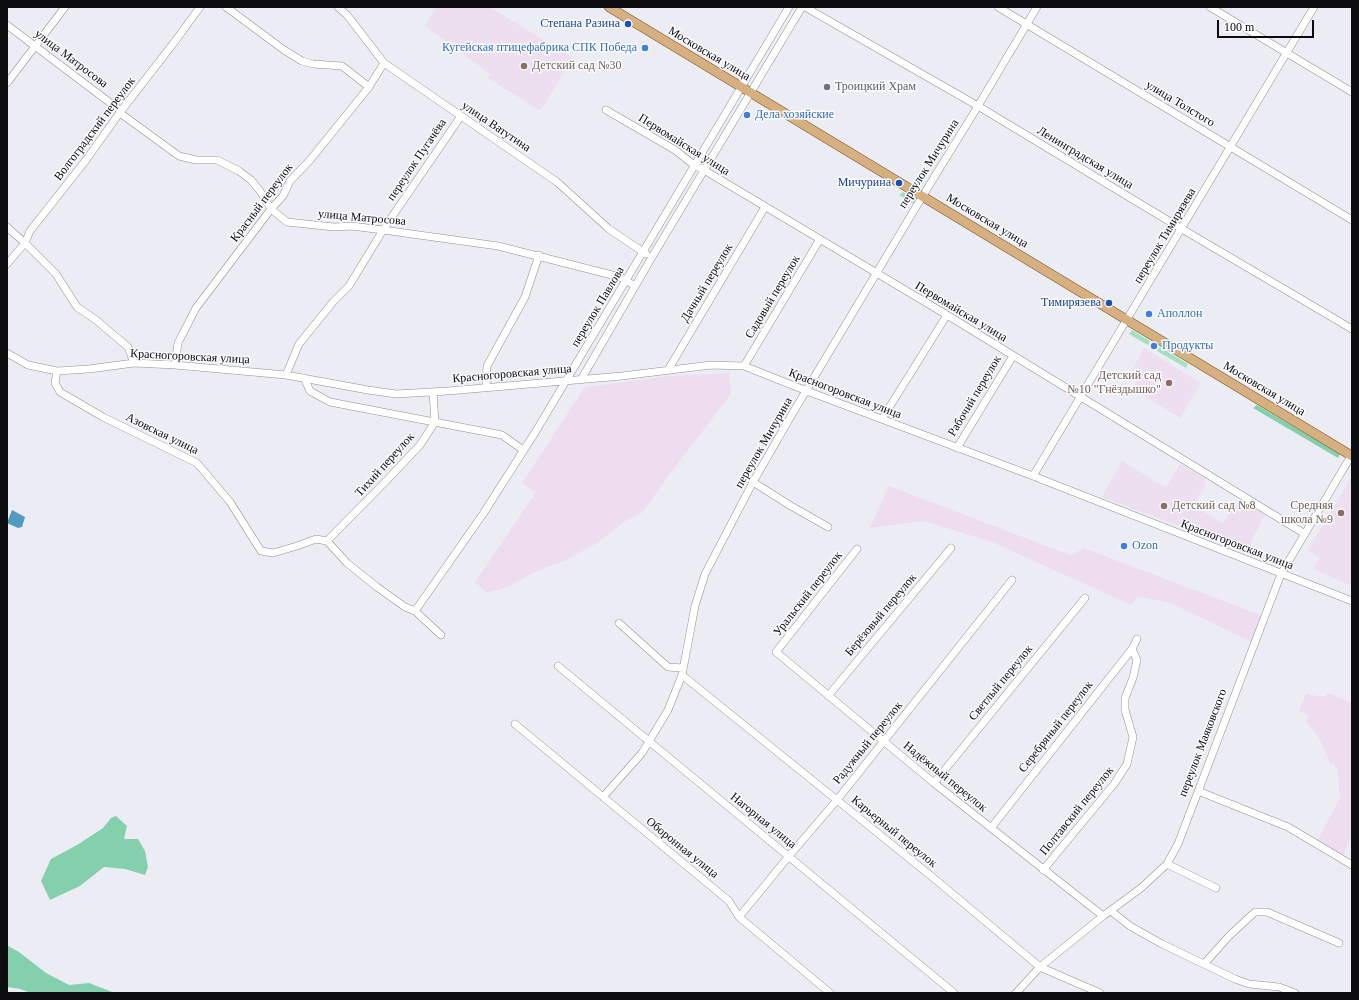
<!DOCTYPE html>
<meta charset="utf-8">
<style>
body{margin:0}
#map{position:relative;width:1359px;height:1000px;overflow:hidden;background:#ecedf4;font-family:"Times New Roman",serif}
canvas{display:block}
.frame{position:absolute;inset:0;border:8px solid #0c0c0f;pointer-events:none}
.scale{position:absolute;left:1217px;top:20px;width:97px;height:18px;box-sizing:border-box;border:2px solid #0c0c0f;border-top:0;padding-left:5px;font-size:12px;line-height:14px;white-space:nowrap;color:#0c0c0f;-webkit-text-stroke:3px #fafbff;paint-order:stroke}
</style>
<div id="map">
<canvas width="1359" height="1000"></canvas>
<div class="frame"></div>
<div class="scale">100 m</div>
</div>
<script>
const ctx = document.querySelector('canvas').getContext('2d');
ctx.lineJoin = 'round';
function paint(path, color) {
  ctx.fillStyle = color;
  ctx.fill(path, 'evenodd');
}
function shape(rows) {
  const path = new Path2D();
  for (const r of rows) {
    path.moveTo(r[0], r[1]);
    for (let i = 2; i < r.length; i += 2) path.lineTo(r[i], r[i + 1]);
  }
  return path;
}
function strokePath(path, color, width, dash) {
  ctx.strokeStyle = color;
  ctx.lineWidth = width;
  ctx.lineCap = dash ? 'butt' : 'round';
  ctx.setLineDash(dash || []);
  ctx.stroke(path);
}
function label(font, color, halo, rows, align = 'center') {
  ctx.font = font + ' "Times New Roman",serif';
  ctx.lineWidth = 3;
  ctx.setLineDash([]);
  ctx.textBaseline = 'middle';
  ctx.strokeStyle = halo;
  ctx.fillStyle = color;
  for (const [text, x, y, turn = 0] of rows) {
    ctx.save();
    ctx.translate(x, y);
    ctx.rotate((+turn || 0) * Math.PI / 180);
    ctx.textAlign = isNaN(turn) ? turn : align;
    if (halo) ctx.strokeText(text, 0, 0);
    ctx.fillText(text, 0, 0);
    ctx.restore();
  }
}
const industrial = shape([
 [729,373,731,394,669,475,643,512,624,522,594,545,564,561,535,572,508,587,487,593,475,582,536,492,522,483,585,387,669,376],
 [889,486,1070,555,1084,548,1263,616,1252,642,1168,602,1138,597,1131,605,992,542,924,521,869,528],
 [1327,693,1352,703,1352,836,1343,855,1317,841,1341,797,1339,792,1338,769,1333,763,1330,764,1320,739,1306,722,1308,715,1299,711,1306,694,1324,697]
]);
const education = shape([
 [436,7,490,7,573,58,540,111,488,78,490,74,425,26],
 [1144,348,1201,383,1180,418,1133,389,1137,382,1128,377],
 [1122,461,1165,487,1167,486,1180,464,1204,478,1206,484,1197,499,1203,511,1223,523,1239,500,1265,515,1246,551,1102,497],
 [1352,476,1352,586,1313,569,1320,558,1308,550]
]);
const green = shape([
 [903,192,912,197,915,200,914,204,899,195],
 [1132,330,1150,341,1148,345,1129,334],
 [1160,347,1188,364,1186,368,1157,351]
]);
const forest = shape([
 [1257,405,1340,454,1338,458,1253,408],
 [116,816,127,826,124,839,138,839,145,851,148,867,145,875,125,869,104,867,80,886,50,900,41,881,51,859,77,845,103,828,111,818],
 [8,946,19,952,46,973,69,985,89,983,115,993,31,993,20,989,7,987]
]);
const water = shape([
 [12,510,25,517,22,527,18,528,7,523]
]);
const minor = shape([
 [226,7,284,50,302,61,313,64,342,66,369,87],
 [338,7,347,15,384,63,557,182,609,229,646,254],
 [805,7,978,106,1182,229,1352,329],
 [998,7,1352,220],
 [1210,7,1352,92],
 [7,25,121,111],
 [7,83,65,7],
 [606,110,675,150,694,165,704,170,947,315,1305,534],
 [120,113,179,156,196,160,217,160,239,171,251,180,260,191,271,209,287,222,334,227,352,226,383,230,498,246,620,277,635,286],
 [7,227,25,243,56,274,77,307,96,320,128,347,134,363],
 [7,264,25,243,30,231,86,160,121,111,176,40,200,7],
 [7,353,28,365,57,371,89,369,134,363,175,365,286,375,368,390,396,394,448,391,622,376,711,365,744,366,807,391,1033,476,1352,601],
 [175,365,178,343,196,308,271,209,283,196,290,181,310,160,369,87,384,63],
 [744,366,820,239],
 [668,370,765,207],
 [57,371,55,383,60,392,103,417,197,463,230,502,261,551,273,553,297,546,316,539,327,541,347,563,377,587,405,607,415,611,441,635],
 [286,375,299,344,333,302,349,286,383,230,461,116],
 [304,378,310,391,330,402,502,435,523,450],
 [582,378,652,257,802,7],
 [486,387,487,366,525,297,539,255],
 [882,419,947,315],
 [957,448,1013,356],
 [1033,476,1314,7],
 [753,482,791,506,828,527],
 [327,541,388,479,420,445,435,422,433,392],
 [857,549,776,652,934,783,1103,916],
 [415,611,483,514,536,431,789,7],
 [619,623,668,667,683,668],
 [558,666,954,993],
 [682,675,936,880,1040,967,1100,993],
 [828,696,951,548],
 [515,724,729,901,739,917,830,993],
 [934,783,1085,598],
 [1198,791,1288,827,1352,865],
 [603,797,642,753,668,710,682,675,695,606,705,574,753,482,791,416,916,207,978,106,1037,7],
 [991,828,1132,649,1137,639],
 [1167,864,1216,888],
 [1043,870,1114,784,1127,764,1133,737,1125,710,1125,698,1133,678,1137,660,1132,649],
 [1111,911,1130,926,1162,944,1235,979,1249,984,1279,987,1295,993],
 [739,917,789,856,837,800,1012,580],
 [1204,964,1229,936,1255,912,1267,912,1339,943],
 [1016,993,1040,967,1103,916,1141,888,1167,864,1178,844,1281,574,1351,456]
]);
const major = shape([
 [609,7,1352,456]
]);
const markers = [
 [628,24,4,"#1a4fb4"],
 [645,48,4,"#3f7fe0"],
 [524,66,4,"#8d6e63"],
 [827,87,4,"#6b7280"],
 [747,115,4,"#3f7fe0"],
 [899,183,4,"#1a4fb4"],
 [1109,303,4,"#1a4fb4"],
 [1149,314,4,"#3f7fe0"],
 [1154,346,4,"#3f7fe0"],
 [1169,383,4,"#8d6e63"],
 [1164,506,4,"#8d6e63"],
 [1341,513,4,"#8d6e63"],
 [1124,546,4,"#3f7fe0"]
];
const transitNames = [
 ["Степана Разина",620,24],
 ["Мичурина",891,183],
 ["Тимирязева",1101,303]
];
const shopNames = [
 ["Кугейская птицефабрика СПК Победа",637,48,"right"],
 ["Дела хозяйские",755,115],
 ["Аполлон",1157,314],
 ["Продукты",1162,346],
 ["Ozon",1132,546]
];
const streetNames = [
 ["Московская улица",709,54,31],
 ["улица Матросова",71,59,37],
 ["улица Толстого",1180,104,31],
 ["улица Ватутина",496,127,34],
 ["Волгоградский переулок",95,129,-53],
 ["Первомайская улица",684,145,32],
 ["Ленинградская улица",1085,158,31],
 ["переулок Пугачёва",417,160,-56],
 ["переулок Мичурина",929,164,-58],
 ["Красный переулок",262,203,-53],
 ["улица Матросова",362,218,5],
 ["Московская улица",987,221,31],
 ["переулок Тимирязева",1165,236,-59],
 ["Дачный переулок",707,283,-59],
 ["Садовый переулок",773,297,-59],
 ["переулок Павлова",598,307,-59],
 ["Первомайская улица",961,312,31],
 ["Красногоровская улица",190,357,3],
 ["Красногоровская улица",512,374,-5],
 ["Московская улица",1264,389,31],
 ["Красногоровская улица",845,394,21],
 ["Рабочий переулок",975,396,-59],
 ["Азовская улица",162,434,26],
 ["переулок Мичурина",764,443,-60],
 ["Тихий переулок",385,465,-48],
 ["Красногоровская улица",1237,545,21],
 ["Уральский переулок",808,594,-52],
 ["Берёзовый переулок",881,615,-50],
 ["Светлый переулок",1001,683,-51],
 ["Серебряный переулок",1056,727,-52],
 ["Радужный переулок",868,743,-51],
 ["переулок Маяковского",1203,743,-69],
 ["Надёжный переулок",945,777,39],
 ["Полтавский переулок",1077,811,-51],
 ["Нагорная улица",763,821,39],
 ["Карьерный переулок",894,832,39],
 ["Оборонная улица",682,848,39]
];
const educationNames = [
 ["Детский сад №30",532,66],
 ["Детский сад",1161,376,"right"],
 ["№10 \"Гнёздышко\"",1161,390,"right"],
 ["Детский сад №8",1172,506],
 ["Средняя",1333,506,"right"],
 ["школа №9",1333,520,"right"]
];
const worshipNames = [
 ["Троицкий Храм",835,87]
];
paint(industrial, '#eeddef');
paint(education, '#eddef0');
paint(green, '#a2e0c1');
paint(forest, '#85d0ac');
paint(water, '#539ac0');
strokePath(minor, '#8e9096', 8);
strokePath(major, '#7e5523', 10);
strokePath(minor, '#fff', 7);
strokePath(major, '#d7b082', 9);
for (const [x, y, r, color] of markers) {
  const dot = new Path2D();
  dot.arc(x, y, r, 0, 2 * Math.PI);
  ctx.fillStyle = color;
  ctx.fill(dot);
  strokePath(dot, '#fafbff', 1.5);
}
label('12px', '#164399', '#fafbff', transitNames, 'right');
label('12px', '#366cbe', '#fafbff', shopNames, 'left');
label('12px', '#0c0c0f', '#fafbff', streetNames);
label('12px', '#785e54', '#fafbff', educationNames, 'left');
label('12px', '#5b616d', '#fafbff', worshipNames, 'left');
</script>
